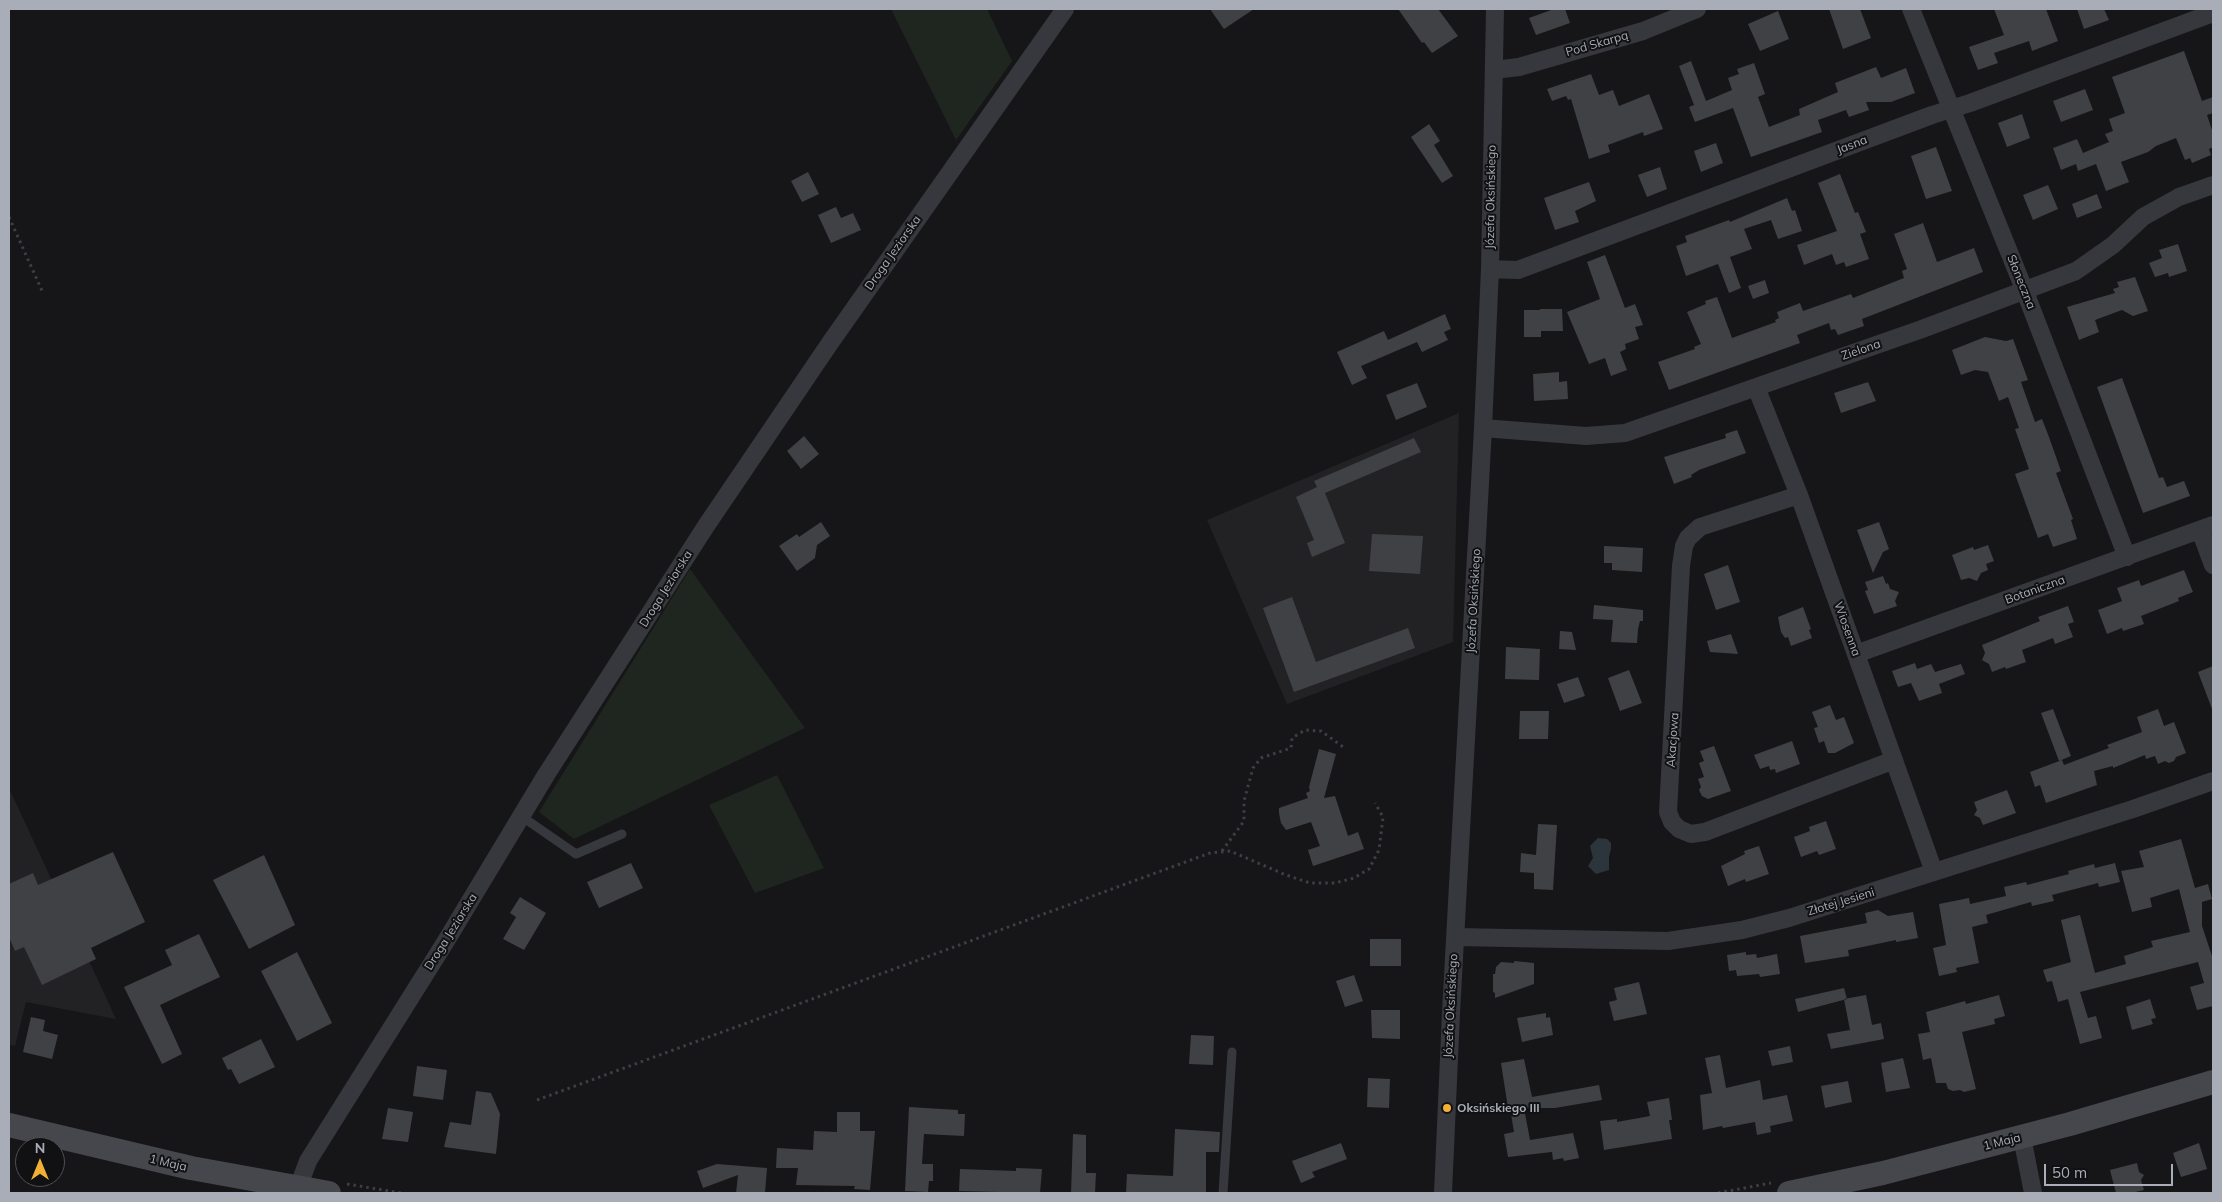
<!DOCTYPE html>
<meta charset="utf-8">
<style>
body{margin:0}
#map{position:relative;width:2222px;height:1202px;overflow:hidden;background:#161618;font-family:Mulish,sans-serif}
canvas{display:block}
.frame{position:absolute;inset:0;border:10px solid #a8adb8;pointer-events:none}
.north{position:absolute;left:15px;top:1137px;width:50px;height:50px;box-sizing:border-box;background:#111113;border:1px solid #4d4f55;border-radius:50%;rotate:0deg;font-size:14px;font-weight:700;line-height:20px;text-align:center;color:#a8adb8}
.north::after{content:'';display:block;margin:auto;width:18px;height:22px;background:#f2b134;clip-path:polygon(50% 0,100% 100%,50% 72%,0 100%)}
.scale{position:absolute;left:2044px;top:1164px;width:129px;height:22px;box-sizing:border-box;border:2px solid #a8adb8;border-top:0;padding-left:6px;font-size:15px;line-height:18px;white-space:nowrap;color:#a8adb8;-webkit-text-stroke:4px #111113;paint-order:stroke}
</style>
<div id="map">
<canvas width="2222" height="1202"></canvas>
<div class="frame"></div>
<div class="north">N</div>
<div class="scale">50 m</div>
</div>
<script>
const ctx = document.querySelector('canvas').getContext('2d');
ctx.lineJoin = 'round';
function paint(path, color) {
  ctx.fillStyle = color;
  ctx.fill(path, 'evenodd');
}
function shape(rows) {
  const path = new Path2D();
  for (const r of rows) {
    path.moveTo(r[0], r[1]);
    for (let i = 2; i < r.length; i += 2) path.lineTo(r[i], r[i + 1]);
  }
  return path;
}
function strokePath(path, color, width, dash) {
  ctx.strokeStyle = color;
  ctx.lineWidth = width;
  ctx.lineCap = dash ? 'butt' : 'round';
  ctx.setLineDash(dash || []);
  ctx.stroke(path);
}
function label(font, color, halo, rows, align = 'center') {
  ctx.font = font + ' Mulish,sans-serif';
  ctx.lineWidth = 4;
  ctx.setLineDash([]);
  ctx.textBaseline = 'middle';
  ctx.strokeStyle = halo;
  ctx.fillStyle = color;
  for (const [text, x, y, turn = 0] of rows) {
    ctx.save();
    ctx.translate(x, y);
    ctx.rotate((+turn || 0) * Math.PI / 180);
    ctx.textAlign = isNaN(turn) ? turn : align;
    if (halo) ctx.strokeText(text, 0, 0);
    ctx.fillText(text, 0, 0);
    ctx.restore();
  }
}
const built = shape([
 [1459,413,1453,642,1287,704,1207,520],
 [9,788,116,1019,26,1002,15,1046,9,1044]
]);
const green = shape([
 [891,9,987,9,1012,61,956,140],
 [690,569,805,728,574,839,539,812],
 [777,775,824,868,755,893,709,805]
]);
const water = shape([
 [1598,838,1607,839,1611,843,1611,849,1609,857,1609,870,1596,874,1588,866,1593,858,1590,846]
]);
const building = shape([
 [1210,9,1254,9,1224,29],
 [1398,9,1438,9,1458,36,1432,53,1424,42,1422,43],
 [1554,9,1565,9,1570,23,1536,35,1529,18],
 [1829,9,1860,9,1871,38,1843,49],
 [1994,9,2046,9,2058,41,2032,51,2029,41,1994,53,1998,63,1978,70,1969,47,2004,35],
 [2077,9,2104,9,2109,20,2084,29],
 [1778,11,1789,39,1760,51,1748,24],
 [2184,51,2202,101,2213,97,2213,113,2207,115,2213,133,2213,147,2209,149,2211,155,2192,163,2190,158,2185,160,2176,138,2156,146,2148,152,2121,162,2129,182,2106,191,2096,164,2078,171,2076,164,2061,170,2053,148,2077,139,2083,153,2109,142,2105,134,2113,131,2109,119,2125,113,2112,77],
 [1691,61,1706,101,1732,90,1728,78,1739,74,1737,69,1754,63,1765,94,1758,97,1769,127,1800,115,1799,109,1838,92,1835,83,1876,67,1881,78,1906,68,1915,93,1891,102,1866,102,1869,110,1849,117,1846,110,1818,120,1822,132,1751,157,1733,108,1695,122,1689,107,1694,105,1679,66],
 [1591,74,1599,95,1613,90,1619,106,1649,94,1663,129,1644,136,1643,132,1608,145,1610,152,1589,159,1571,99,1568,100,1566,96,1552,101,1547,89],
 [2085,89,2093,110,2061,122,2053,101],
 [2022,114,2030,138,2007,147,1998,123],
 [1429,124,1440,141,1434,145,1453,176,1442,183,1411,137],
 [1716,143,1723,163,1701,172,1694,151],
 [1936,147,1952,191,1926,199,1911,156],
 [1660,167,1667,189,1647,197,1638,175],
 [808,172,819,194,802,202,791,181],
 [1840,174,1855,213,1858,212,1866,232,1860,234,1869,259,1846,267,1844,262,1836,265,1832,254,1804,265,1797,245,1837,231,1818,183],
 [1589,182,1596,201,1575,211,1579,222,1555,230,1544,198],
 [2048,185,2058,209,2033,220,2023,195],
 [2097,194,2102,208,2077,218,2072,204],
 [1787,198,1792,211,1795,210,1802,231,1778,239,1771,220,1744,229,1752,249,1730,257,1741,288,1729,293,1718,264,1686,276,1676,246,1687,242,1685,236,1729,220,1730,222],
 [836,207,841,218,853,213,861,230,831,243,818,215],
 [1923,223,1937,262,1974,248,1983,272,1862,319,1864,326,1838,335,1835,329,1831,330,1829,323,1797,335,1800,343,1669,390,1658,362,1695,349,1694,347,1701,344,1687,312,1706,304,1705,301,1717,297,1732,338,1776,322,1775,320,1779,318,1777,312,1800,303,1803,311,1851,294,1853,298,1904,278,1902,271,1907,269,1894,234],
 [2178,244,2187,271,2169,277,2168,273,2155,277,2149,263,2162,258,2159,250],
 [1605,255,1625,308,1635,304,1643,325,1635,327,1639,339,1625,344,1626,349,1620,352,1627,370,1611,376,1605,358,1589,364,1567,312,1600,299,1587,262],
 [2135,277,2148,311,2133,316,2122,310,2095,320,2099,332,2079,340,2067,307,2115,293,2113,289,2119,287,2117,282],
 [1765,280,1769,293,1753,299,1748,286],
 [1540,309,1562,309,1563,331,1541,331,1541,337,1524,337,1524,310,1540,310],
 [1445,314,1451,329,1444,332,1448,340,1422,352,1417,342,1361,366,1367,378,1352,385,1337,352,1384,331,1388,340],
 [1985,337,2006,341,2013,339,2028,380,2021,382,2035,422,2042,419,2049,437,2061,471,2056,473,2073,519,2071,520,2077,539,2053,547,2048,534,2038,538,2015,474,2029,469,2015,429,2019,428,2008,397,1999,401,1988,372,1975,370,1961,375,1952,350],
 [1559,372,1559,382,1567,381,1568,399,1534,401,1533,374],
 [2122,378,2159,478,2163,477,2167,487,2184,481,2190,496,2143,513,2097,387],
 [1868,382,1876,401,1841,413,1834,393],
 [1417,383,1427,407,1396,420,1386,395],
 [1737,430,1746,453,1699,470,1691,475,1692,477,1674,484,1664,457,1726,438,1725,434],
 [804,436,819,454,801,469,787,451],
 [1414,438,1421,452,1325,493,1345,543,1312,557,1307,543,1314,540,1296,497,1317,487,1314,481],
 [821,522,830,536,817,545,815,558,797,571,779,546,797,534,799,537],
 [1879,522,1889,549,1883,552,1873,573,1857,530],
 [1372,534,1423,536,1420,574,1369,571],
 [1988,545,1994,561,1986,564,1988,570,1981,573,1977,581,1969,578,1961,580,1952,555,1973,547,1974,550],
 [1604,546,1643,548,1642,572,1612,570,1612,563,1604,563],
 [1728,565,1740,602,1716,610,1704,574],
 [2184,570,2193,592,2178,598,2179,601,2141,616,2144,624,2123,631,2122,628,2107,634,2098,610,2122,601,2117,588,2139,580,2141,586],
 [1883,576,1886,584,1888,583,1890,589,1899,592,1895,601,1897,606,1874,614,1865,591,1868,590,1865,582],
 [1292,597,1316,662,1408,628,1415,648,1294,692,1263,608],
 [1594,605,1643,610,1643,621,1640,621,1638,629,1637,643,1611,642,1613,620,1593,619],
 [2068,606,2074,622,2068,624,2073,637,2055,644,2053,638,2022,650,2026,662,2006,669,2005,667,1992,672,1989,664,1982,660,1985,653,1982,645,2040,621,2038,617],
 [1803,607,1811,629,1809,630,1812,638,1791,646,1788,637,1785,638,1781,632,1778,617],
 [1560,631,1572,632,1576,650,1559,649],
 [1731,634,1738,654,1710,652,1707,641],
 [1506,647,1540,649,1539,680,1505,679],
 [1915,663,1917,669,1931,664,1935,672,1961,664,1965,674,1939,684,1942,693,1919,701,1911,683,1898,687,1892,671],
 [2213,666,2213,709,2212,709,2198,672],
 [1629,670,1642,703,1620,711,1608,678],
 [1578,677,1585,696,1564,703,1557,684],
 [1830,705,1836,720,1844,717,1854,743,1835,753,1828,753,1824,741,1819,743,1814,728,1818,727,1812,712],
 [2053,709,2071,756,2059,761,2041,713],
 [2158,709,2164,726,2174,722,2186,753,2176,757,2174,761,2169,763,2165,761,2158,764,2155,756,2146,759,2145,755,2113,768,2113,766,2094,771,2097,785,2046,803,2040,785,2035,787,2030,772,2062,760,2064,765,2109,748,2107,745,2142,732,2137,717],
 [1520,711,1549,711,1548,739,1519,739],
 [1792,741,1800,764,1776,773,1775,769,1770,770,1769,766,1760,769,1754,755],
 [1714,746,1731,791,1708,799,1702,796,1699,790,1701,787,1698,779,1704,777,1699,763,1704,761,1700,751],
 [1319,749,1336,754,1324,798,1335,796,1348,836,1358,832,1364,849,1313,866,1308,850,1320,846,1311,822,1286,830,1281,823,1279,813,1279,808,1308,798,1306,793,1310,791,1309,787],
 [2007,790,2016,813,1983,825,1980,818,1974,815,1977,810,1974,802],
 [1826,821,1836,849,1819,855,1817,851,1801,857,1794,837,1810,831,1809,827],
 [1538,824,1557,825,1553,890,1534,889,1534,873,1520,872,1521,853,1536,855],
 [2181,839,2195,888,2208,884,2212,899,2202,902,2202,926,2213,959,2213,1006,2197,1010,2190,987,2204,983,2198,962,2080,992,2088,1018,2096,1016,2102,1038,2080,1044,2068,999,2058,1002,2052,981,2047,982,2043,970,2071,962,2061,920,2080,915,2095,973,2126,964,2124,956,2153,947,2151,941,2190,932,2179,889,2150,898,2152,907,2132,912,2121,871,2144,867,2139,851],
 [1759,846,1769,874,1746,882,1745,879,1728,886,1721,866,1745,854,1744,851],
 [113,852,145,922,91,948,96,959,42,985,24,947,15,951,9,937,9,884,33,873,38,885],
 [264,855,295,925,249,949,213,880],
 [631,863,643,888,599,908,587,882],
 [2115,863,2120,882,2099,887,2098,883,2079,888,2052,895,2054,901,2032,906,2031,902,1986,915,1988,923,1972,927,1979,963,1956,968,1957,972,1939,976,1933,948,1946,945,1939,904,1969,898,1970,904,2006,896,2004,887,2026,882,2027,885,2069,874,2068,871,2094,864,2095,868],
 [520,897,546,913,524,950,503,939,516,917,510,913],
 [1878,910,1888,916,1913,912,1918,938,1896,942,1896,940,1848,950,1849,956,1805,963,1800,936,1867,923,1865,913],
 [199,934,220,977,160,1005,182,1054,162,1064,124,987,172,965,165,950],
 [1370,939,1401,939,1401,966,1370,966],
 [297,952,332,1023,297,1041,261,971],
 [1746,952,1746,955,1756,954,1757,958,1777,954,1780,974,1760,977,1759,974,1737,976,1736,970,1729,971,1727,955],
 [1514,961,1534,963,1534,984,1495,998,1495,993,1493,992,1493,974,1495,974,1496,967,1501,962,1514,963],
 [1354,975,1363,1001,1345,1007,1336,981],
 [1639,982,1647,1014,1614,1021,1609,1002,1617,1000,1614,988],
 [1844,988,1847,999,1798,1012,1795,999],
 [1866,995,1872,1025,1881,1023,1884,1039,1831,1049,1827,1034,1850,1030,1844,999],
 [1999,995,2005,1016,1994,1019,1995,1024,1962,1032,1976,1089,1964,1092,1960,1090,1953,1091,1948,1089,1946,1083,1936,1083,1931,1058,1923,1060,1918,1034,1930,1032,1926,1012,1965,1001,1966,1004],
 [2150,999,2156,1018,2151,1019,2153,1024,2132,1030,2126,1007],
 [1371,1010,1400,1010,1400,1039,1372,1038],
 [1546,1013,1546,1018,1550,1017,1553,1035,1522,1042,1517,1018],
 [31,1017,45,1020,43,1031,58,1035,52,1059,23,1052],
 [1191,1035,1214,1036,1213,1065,1189,1064],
 [261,1039,275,1067,239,1084,231,1069,228,1070,222,1058],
 [1790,1046,1793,1062,1772,1066,1768,1051],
 [1720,1055,1726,1088,1760,1080,1763,1100,1787,1095,1793,1121,1770,1126,1771,1132,1757,1135,1755,1122,1723,1128,1722,1126,1703,1130,1700,1095,1712,1093,1705,1058],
 [1903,1058,1910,1088,1886,1092,1881,1063],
 [1524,1059,1532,1097,1599,1085,1602,1100,1555,1108,1524,1108,1530,1140,1573,1133,1579,1158,1564,1161,1563,1158,1553,1160,1552,1152,1508,1157,1504,1134,1514,1132,1510,1108,1508,1108,1501,1063],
 [417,1066,447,1070,443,1100,413,1096],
 [1368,1078,1390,1079,1389,1108,1367,1107],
 [1848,1081,1852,1102,1825,1108,1821,1086],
 [476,1091,491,1093,500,1114,496,1154,444,1147,450,1122,471,1125],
 [1669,1098,1672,1120,1669,1120,1672,1139,1604,1150,1600,1121,1617,1119,1617,1122,1650,1116,1647,1102],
 [909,1107,958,1110,958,1114,965,1114,964,1136,924,1134,922,1164,933,1164,933,1181,929,1181,928,1192,905,1191],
 [388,1108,413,1112,408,1142,382,1139],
 [837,1112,860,1112,860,1131,875,1131,870,1190,854,1189,855,1186,796,1185,798,1168,776,1168,777,1148,813,1150,814,1131,837,1132],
 [1175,1129,1220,1132,1219,1152,1206,1152,1206,1193,1126,1193,1127,1174,1173,1176],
 [1073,1134,1086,1135,1086,1173,1096,1173,1095,1193,1071,1193],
 [1341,1143,1347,1159,1312,1172,1315,1177,1301,1183,1292,1161],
 [2199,1143,2207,1169,2181,1177,2173,1153],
 [2137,1163,2139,1172,2144,1175,2141,1180,2144,1190,2131,1193,2116,1193,2110,1170],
 [717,1164,767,1168,765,1193,736,1193,738,1175,703,1188,697,1171],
 [1016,1168,1042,1169,1040,1193,959,1191,960,1169,1016,1171]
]);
const path = shape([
 [9,217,43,293],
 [1222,851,1244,821,1244,801,1253,768,1261,758,1291,748,1292,738,1305,730,1321,731,1346,749],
 [537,1100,1210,853,1230,851,1286,875,1310,883,1335,883,1354,878,1369,869,1379,850,1383,817,1375,803],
 [347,1184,401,1193],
 [1718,1193,1771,1183]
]);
const service = shape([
 [521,816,576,854,622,834],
 [1223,1193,1232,1052]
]);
const minor = shape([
 [1911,9,2024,289,2127,557],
 [1494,70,1519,67,1643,31,1697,9],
 [1490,269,1518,270,1932,115,1970,103,2213,13],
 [1756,387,1799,495,1934,872],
 [1483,428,1586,436,1625,433,1645,426,1922,329,2076,271,2113,245,2143,217,2179,197,2213,185],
 [1799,495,1700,527,1688,538,1684,546,1681,566,1668,812,1672,822,1679,829,1691,834,1705,832,1894,760],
 [2200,530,2213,565],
 [1856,654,2213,525],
 [1455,937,1668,941,1742,930,1789,918,1934,872,2133,809,2213,781],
 [2022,1137,2033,1193],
 [298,1188,308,1161,446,941,546,775,706,526,830,343,1065,9],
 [1443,1193,1451,1013,1483,428,1490,269,1495,9]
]);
const secondary = shape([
 [9,1125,191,1168,329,1193],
 [1789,1193,1883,1173,2070,1124,2213,1082]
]);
const markers = [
 [1447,1108,5,"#f2b134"]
];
const streetNames = [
 ["Pod Skarpą",1597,44,-16],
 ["Jasna",1852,145,-21],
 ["Józefa Oksińskiego",1491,197,-89],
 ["Droga Jeziorska",893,253,-55],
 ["Słoneczna",2021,282,68],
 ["Zielona",1861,350,-19],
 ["Droga Jeziorska",666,589,-58],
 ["Botaniczna",2035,590,-20],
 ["Józefa Oksińskiego",1474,601,-87],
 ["Wiosenna",1847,629,70],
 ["Akacjowa",1673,740,-86],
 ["Złotej Jesieni",1841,902,-17],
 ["Droga Jeziorska",451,932,-58],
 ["Józefa Oksińskiego",1451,1006,-87],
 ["1 Maja",2002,1142,-14],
 ["1 Maja",168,1163,13]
];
const poiNames = [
 ["Oksińskiego III",1457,1108]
];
paint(built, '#222225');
paint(green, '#1e261f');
paint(water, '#2c353c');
paint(building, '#404145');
strokePath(path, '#3d3f44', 3, [2.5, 4]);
strokePath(service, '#37383d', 9);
strokePath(minor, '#37383d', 18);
strokePath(secondary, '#45474d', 24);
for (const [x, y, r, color] of markers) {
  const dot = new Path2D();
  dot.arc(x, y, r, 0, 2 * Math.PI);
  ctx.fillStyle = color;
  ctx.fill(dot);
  strokePath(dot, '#111113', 2);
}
label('12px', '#a8adb8', '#111113', streetNames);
label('bold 12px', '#a8adb8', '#111113', poiNames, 'left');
</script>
